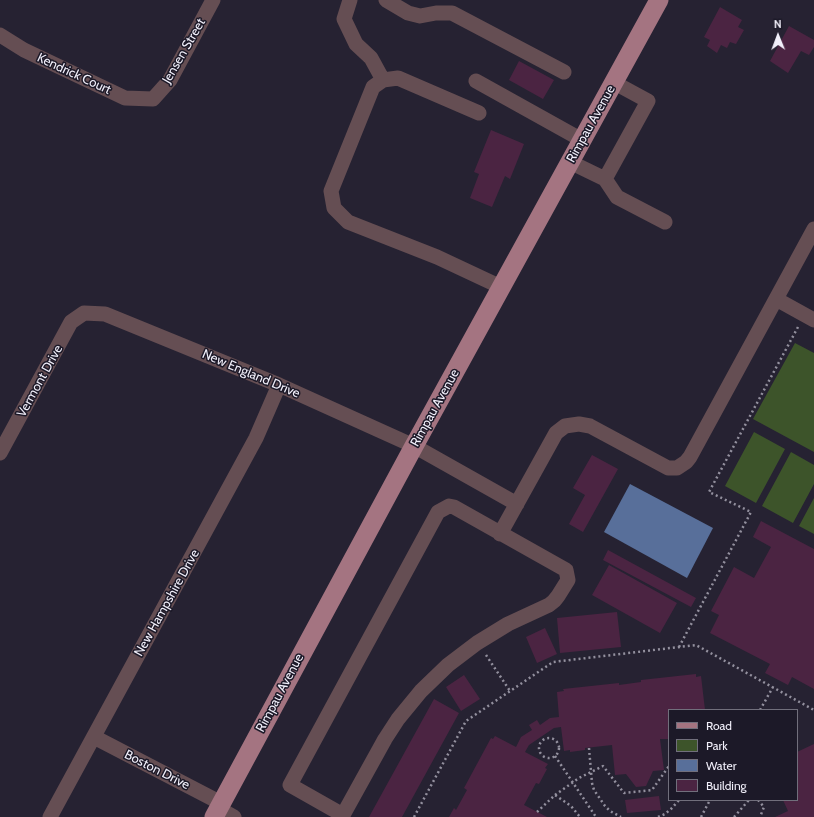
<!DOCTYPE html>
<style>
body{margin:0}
#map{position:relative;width:814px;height:817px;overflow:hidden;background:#262232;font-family:Cabin,sans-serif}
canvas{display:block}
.legend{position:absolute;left:668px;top:709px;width:130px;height:92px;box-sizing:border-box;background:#1c1928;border:1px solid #716f7c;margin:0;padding:5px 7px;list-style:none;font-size:12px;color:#f1effa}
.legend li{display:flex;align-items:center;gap:8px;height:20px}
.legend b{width:20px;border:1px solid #716f7c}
.north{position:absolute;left:758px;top:16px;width:40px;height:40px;-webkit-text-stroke:3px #1c1928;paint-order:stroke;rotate:359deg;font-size:11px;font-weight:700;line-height:16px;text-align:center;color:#f1effa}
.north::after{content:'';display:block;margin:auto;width:14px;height:18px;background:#f1effa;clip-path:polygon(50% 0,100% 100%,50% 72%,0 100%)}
</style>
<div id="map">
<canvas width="814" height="817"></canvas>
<ul class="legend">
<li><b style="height:5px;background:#a47481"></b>Road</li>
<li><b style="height:11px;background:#3d542a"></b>Park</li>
<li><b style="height:11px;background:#586f9a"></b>Water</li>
<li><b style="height:11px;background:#4b2442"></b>Building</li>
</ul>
<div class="north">N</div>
</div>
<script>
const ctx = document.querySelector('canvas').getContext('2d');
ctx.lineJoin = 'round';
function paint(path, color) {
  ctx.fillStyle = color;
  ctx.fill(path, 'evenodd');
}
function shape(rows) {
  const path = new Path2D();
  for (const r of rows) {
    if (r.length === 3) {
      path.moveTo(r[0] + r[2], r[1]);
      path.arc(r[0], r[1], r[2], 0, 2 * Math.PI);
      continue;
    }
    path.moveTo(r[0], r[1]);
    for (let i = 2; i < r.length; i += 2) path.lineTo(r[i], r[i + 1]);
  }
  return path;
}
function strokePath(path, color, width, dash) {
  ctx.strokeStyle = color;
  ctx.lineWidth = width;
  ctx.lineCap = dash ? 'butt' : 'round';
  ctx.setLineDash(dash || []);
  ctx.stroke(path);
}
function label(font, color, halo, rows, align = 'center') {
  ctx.font = font + ' Cabin,sans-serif';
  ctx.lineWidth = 3;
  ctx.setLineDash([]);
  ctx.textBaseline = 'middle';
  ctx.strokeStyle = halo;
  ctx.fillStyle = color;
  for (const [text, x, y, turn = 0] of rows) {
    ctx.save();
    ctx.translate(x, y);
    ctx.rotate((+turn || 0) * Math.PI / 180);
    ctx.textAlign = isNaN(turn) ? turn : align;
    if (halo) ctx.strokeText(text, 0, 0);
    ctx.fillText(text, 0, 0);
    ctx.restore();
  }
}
const green = shape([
 [795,343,814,353,814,452,753,419],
 [754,432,785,449,756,503,725,486],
 [791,452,814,465,814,484,793,523,762,506],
 [814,498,814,534,799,526]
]);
const water = shape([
 [630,484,713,528,687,578,604,532]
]);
const building = shape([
 [720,7,742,20,738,27,744,30,736,44,730,42,727,48,721,45,717,53,707,46,710,40,704,37],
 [789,26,814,40,814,47,809,55,801,51,788,73,770,61],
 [519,61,554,80,543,99,509,80],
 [491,130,524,144,510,179,505,176,492,207,470,198,479,174,474,172],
 [592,455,618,469,583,532,569,524,585,495,573,488],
 [761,521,814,549,814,689,792,677,788,685,765,673,770,664,710,633,719,615,711,611,734,567,754,578,771,547,753,537],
 [608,550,696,598,691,607,603,560],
 [609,565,677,603,660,633,592,595],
 [617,612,621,647,560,653,557,618],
 [545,628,557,654,537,663,526,637],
 [696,674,696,677,701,676,705,710,669,710,669,739,660,739,664,770,653,771,646,786,636,787,626,774,615,775,612,745,585,748,585,750,570,752,570,750,564,751,561,727,554,728,529,745,525,752,548,764,545,768,547,769,539,784,536,783,524,805,547,817,449,817,454,808,456,810,467,790,464,788,491,738,493,739,495,736,516,747,521,737,532,730,529,725,537,720,540,725,550,718,559,717,557,692,564,691,563,689,619,683,619,685,641,682,641,680],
 [464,675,480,699,461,711,446,687],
 [434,699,459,713,402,817,369,817],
 [814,744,814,817,775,817,788,811,783,800,797,800,797,752],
 [659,796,661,810,627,813,625,800]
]);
const path = shape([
 [679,647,751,512,709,492,798,327],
 [486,655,510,691],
 [760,710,773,687],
 [549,748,10],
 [589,748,592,783,594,790,605,806,610,811,621,817],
 [555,756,596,817],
 [555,795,579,778,603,766,624,793,652,790,669,766],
 [758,800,764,807,760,817],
 [537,812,555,795,571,806,580,817],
 [414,817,466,721,553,662,696,645,814,710],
 [658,817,665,814,672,808,679,800],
 [701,817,710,800],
 [734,817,749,800]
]);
const minor = shape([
 [350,0,344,19,356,44,371,58,383,80],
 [386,0,408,13,420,16,436,13,452,13,564,72],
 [0,35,24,50,125,98,153,99,170,80,213,0],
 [476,81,582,140],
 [479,113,398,78,383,80,373,87,331,191,334,208,348,222,437,257,501,287],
 [570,162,605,179,648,101,613,82],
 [605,179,617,197,665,222],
 [776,299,814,320],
 [0,453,71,322,84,313,105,314,279,385,414,446,517,504],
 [500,534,556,433,565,426,579,424,590,426,668,468,677,468,686,462,690,457,814,229],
 [94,737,221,803],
 [218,808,234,817],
 [50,817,256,438,279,385],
 [342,817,343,815,290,785,438,512,449,506,454,507,566,570,568,580,558,596,554,601,549,605,508,624,477,643,448,665,421,691,398,719,385,739,343,815]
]);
const major = shape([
 [214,817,414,446,659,0]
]);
const streetNames = [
 ["Jensen Street",184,51,-60],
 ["Kendrick Court",74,74,25],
 ["Rimpau Avenue",591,124,-61],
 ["New England Drive",251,374,23],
 ["Vermont Drive",40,381,-61],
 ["Rimpau Avenue",435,408,-61],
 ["New Hampshire Drive",167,603,-61],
 ["Rimpau Avenue",280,693,-62],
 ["Boston Drive",157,770,27]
];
paint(green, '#3d542a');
paint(water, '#586f9a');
paint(building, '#4b2442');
strokePath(path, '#93909e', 2.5, [2, 3]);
strokePath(minor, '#654e53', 15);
strokePath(major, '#a47481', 19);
label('13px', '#f1effa', '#1c1928', streetNames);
</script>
